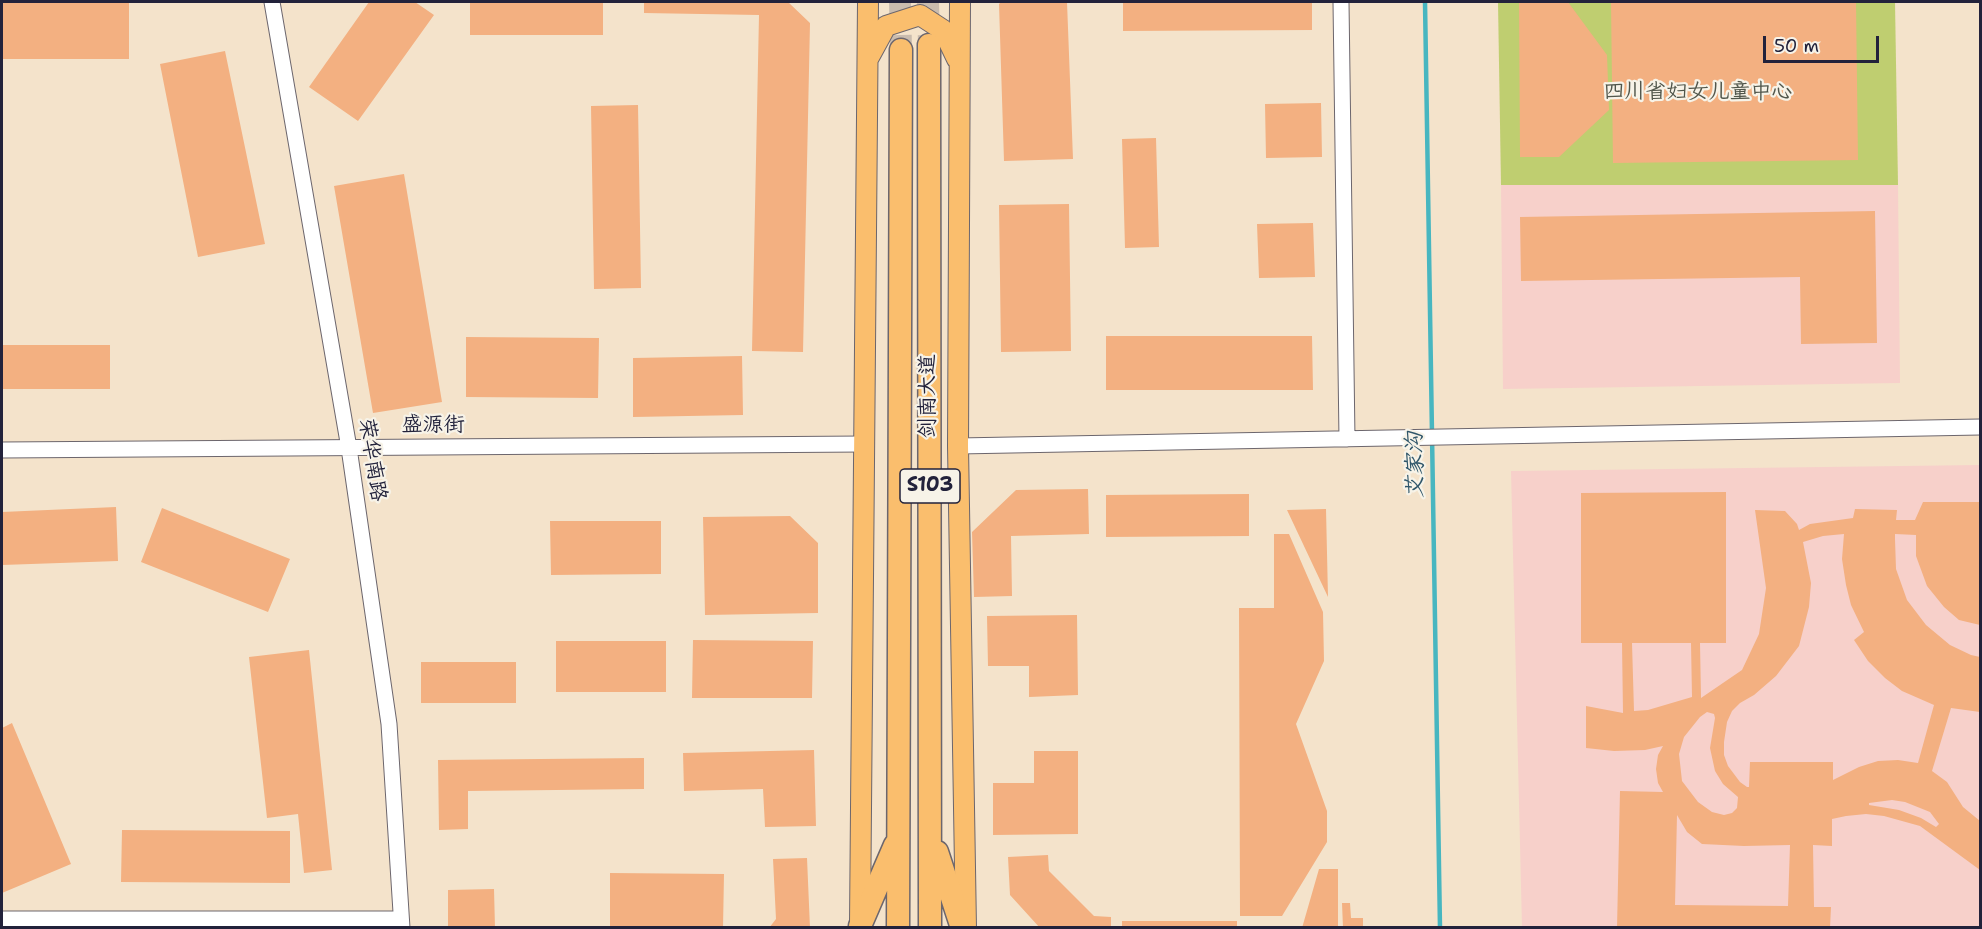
<!DOCTYPE html>
<meta charset="utf-8">
<style>
body{margin:0}
#map{position:relative;width:1982px;height:929px;overflow:hidden;background:#f4e3cb;font-family:"Shantell Sans",sans-serif}
canvas{display:block}
.frame{position:absolute;inset:0;border:3px solid #22223b;pointer-events:none}
.scale{position:absolute;left:1763px;top:36px;width:116px;height:27px;box-sizing:border-box;border:3px solid #22223b;border-top:0;padding-left:8px;font-size:18px;line-height:21px;white-space:nowrap;color:#22223b;-webkit-text-stroke:4px #f7f3e8;paint-order:stroke}
</style>
<div id="map">
<canvas width="1982" height="929"></canvas>
<div class="frame"></div>
<div class="scale">50 m</div>
</div>
<script>
const ctx = document.querySelector('canvas').getContext('2d');
ctx.lineJoin = 'round';
function paint(path, color) {
  ctx.fillStyle = color;
  ctx.fill(path, 'evenodd');
}
function shape(rows) {
  const path = new Path2D();
  for (const r of rows) {
    path.moveTo(r[0], r[1]);
    for (let i = 2; i < r.length; i += 2) path.lineTo(r[i], r[i + 1]);
  }
  return path;
}
function strokePath(path, color, width, dash) {
  ctx.strokeStyle = color;
  ctx.lineWidth = width;
  ctx.lineCap = dash ? 'butt' : 'round';
  ctx.setLineDash(dash || []);
  ctx.stroke(path);
}
function label(font, color, halo, rows, align = 'center') {
  ctx.font = font + ' "Shantell Sans","LXGW WenKai TC",sans-serif';
  ctx.lineWidth = 4.5;
  ctx.setLineDash([]);
  ctx.textBaseline = 'middle';
  ctx.strokeStyle = halo;
  ctx.fillStyle = color;
  for (const [text, x, y, turn = 0] of rows) {
    ctx.save();
    ctx.translate(x, y);
    ctx.rotate((+turn || 0) * Math.PI / 180);
    ctx.textAlign = isNaN(turn) ? turn : align;
    if (halo) ctx.strokeText(text, 0, 0);
    ctx.fillText(text, 0, 0);
    ctx.restore();
  }
}
const built = shape([
 [1501,185,1898,185,1900,383,1503,389],
 [1980,465,1980,927,1522,927,1511,471]
]);
const green = shape([
 [1498,2,1895,2,1898,185,1501,185]
]);
const stream = shape([
 [1425,2,1440,928]
]);
const building = shape([
 [2,2,129,2,129,59,2,59],
 [369,2,415,2,434,15,358,121,309,87],
 [470,2,603,2,603,35,470,35],
 [644,2,788,2,810,23,803,352,752,351,759,15,644,13],
 [1001,2,1067,2,1073,159,1004,161,999,4],
 [1123,2,1312,2,1312,30,1123,31],
 [1519,2,1568,2,1607,55,1609,110,1559,157,1520,157],
 [1611,2,1856,2,1858,160,1613,163],
 [225,51,265,244,198,257,160,64],
 [1321,103,1322,157,1266,158,1265,104],
 [638,105,641,288,594,289,591,106],
 [1156,138,1159,247,1125,248,1122,139],
 [404,174,442,402,373,413,334,186],
 [1069,204,1071,351,1001,352,999,205],
 [1875,211,1877,343,1801,344,1800,277,1521,281,1520,217],
 [1313,223,1315,277,1259,278,1257,224],
 [1106,336,1312,336,1313,390,1106,390],
 [466,337,599,338,598,398,466,397],
 [2,345,110,345,110,389,2,389],
 [742,356,743,415,633,417,633,358],
 [1088,489,1089,534,1011,536,1012,596,974,597,972,532,1016,490],
 [1726,492,1726,643,1700,643,1701,698,1742,670,1759,634,1766,588,1755,510,1785,511,1797,524,1799,530,1810,524,1853,518,1855,509,1897,510,1896,520,1915,520,1923,502,1980,502,1980,625,1959,620,1944,607,1927,586,1916,556,1916,535,1895,534,1895,539,1896,569,1907,600,1926,625,1950,645,1971,655,1980,657,1980,712,1951,708,1932,771,1947,782,1963,807,1980,821,1980,870,1920,826,1884,816,1866,814,1846,816,1832,819,1832,846,1813,845,1814,907,1831,907,1830,928,1617,928,1620,791,1663,792,1658,783,1656,769,1658,755,1663,746,1645,750,1614,751,1586,748,1586,706,1623,713,1622,643,1581,643,1581,493],
 [1844,534,1842,559,1846,585,1851,605,1864,632,1854,640,1868,661,1885,678,1902,691,1934,705,1918,763,1898,760,1878,761,1859,767,1833,780,1833,762,1750,762,1749,787,1747,787,1740,782,1728,766,1724,755,1724,742,1727,722,1732,711,1740,703,1754,695,1776,676,1799,646,1809,607,1811,583,1803,542,1823,536],
 [1632,643,1691,643,1692,697,1648,710,1634,711],
 [1707,712,1714,714,1715,718,1710,748,1715,771,1723,784,1738,797,1737,808,1732,813,1724,815,1712,812,1698,802,1682,781,1679,754,1684,737,1700,717],
 [1892,800,1905,802,1930,812,1939,824,1936,827,1921,818,1899,810,1869,805,1869,803],
 [1677,815,1687,832,1702,844,1744,846,1790,845,1788,906,1675,905],
 [1249,494,1249,536,1106,537,1106,495],
 [116,507,118,561,2,565,2,512],
 [162,508,290,559,268,612,141,562],
 [1326,509,1328,597,1287,510],
 [790,516,818,543,818,613,705,615,703,517],
 [550,521,661,521,661,574,551,575],
 [1274,534,1289,534,1323,612,1324,661,1296,724,1327,811,1327,842,1282,916,1240,916,1239,608,1274,608],
 [1077,615,1078,695,1029,697,1029,666,988,666,987,616],
 [693,640,813,641,812,698,692,698],
 [556,641,666,641,666,692,556,692],
 [309,650,332,870,304,873,298,814,267,818,249,657],
 [421,662,516,662,516,703,421,703],
 [12,723,71,864,2,893,2,728],
 [814,750,816,826,765,827,763,789,684,791,683,753],
 [1034,751,1078,751,1078,834,993,835,993,783,1034,783],
 [644,758,644,789,468,791,468,829,439,830,438,760],
 [122,830,290,831,290,883,121,882],
 [1048,855,1049,871,1094,916,1111,917,1111,928,1040,928,1010,895,1008,857],
 [807,858,810,928,769,928,776,919,773,859],
 [1319,869,1338,869,1338,928,1302,928],
 [610,873,724,874,723,928,610,928],
 [494,889,495,928,448,928,448,890],
 [1342,903,1350,903,1351,918,1363,918,1363,928,1343,928],
 [1122,921,1237,921,1237,928,1122,928]
]);
const highwayTunnel = shape([
 [900,2,901,50],
 [928,2,929,45]
]);
const minor = shape([
 [272,2,349,448,389,724,402,928],
 [1341,2,1347,439],
 [958,446,1980,427],
 [2,450,864,444],
 [2,919,401,919]
]);
const major = shape([
 [960,2,958,446,966,928],
 [868,59,886,26,920,15,943,30,957,59],
 [860,923,868,2]
]);
const highway = shape([
 [929,45,930,928],
 [937,852,962,928],
 [860,926,895,845],
 [898,928,901,50]
]);
const shields = [
 [930,486,60]
];
const shieldNames = [
 ["S103",930,486]
];
const parkNames = [
 ["四川省妇女儿童中心",1698,93]
];
const streetNames = [
 ["剑南大道",929,396,-90],
 ["盛源街",433,426],
 ["荣华南路",372,460,81]
];
const waterNames = [
 ["艾家沟",1416,465,-91]
];
paint(built, '#f7d0ca');
paint(green, '#bfce70');
strokePath(stream, '#47b6c0', 4.5);
paint(building, '#f3b081');
strokePath(highwayTunnel, '#cabcae', 22, [22, 11]);
strokePath(minor, '#6c666d', 17);
strokePath(major, '#6c666d', 22);
strokePath(highway, '#6c666d', 25);
strokePath(minor, '#fff', 15);
strokePath(major, '#fabe6d', 20);
strokePath(highway, '#fabe6d', 22);
for (const [x, y, w] of shields) {
  const box = new Path2D();
  box.roundRect(x - w / 2, y - 17, w, 34, 4.5);
  ctx.fillStyle = '#f7f3e8';
  ctx.fill(box);
  strokePath(box, '#22223b', 1.5);
}
label('bold 20px', '#22223b', null, shieldNames);
label('21px', '#51564b', '#f7f3e8', parkNames);
label('21px', '#22223b', '#f7f3e8', streetNames);
label('italic 22px', '#2f566a', '#f7f3e8', waterNames);
</script>
